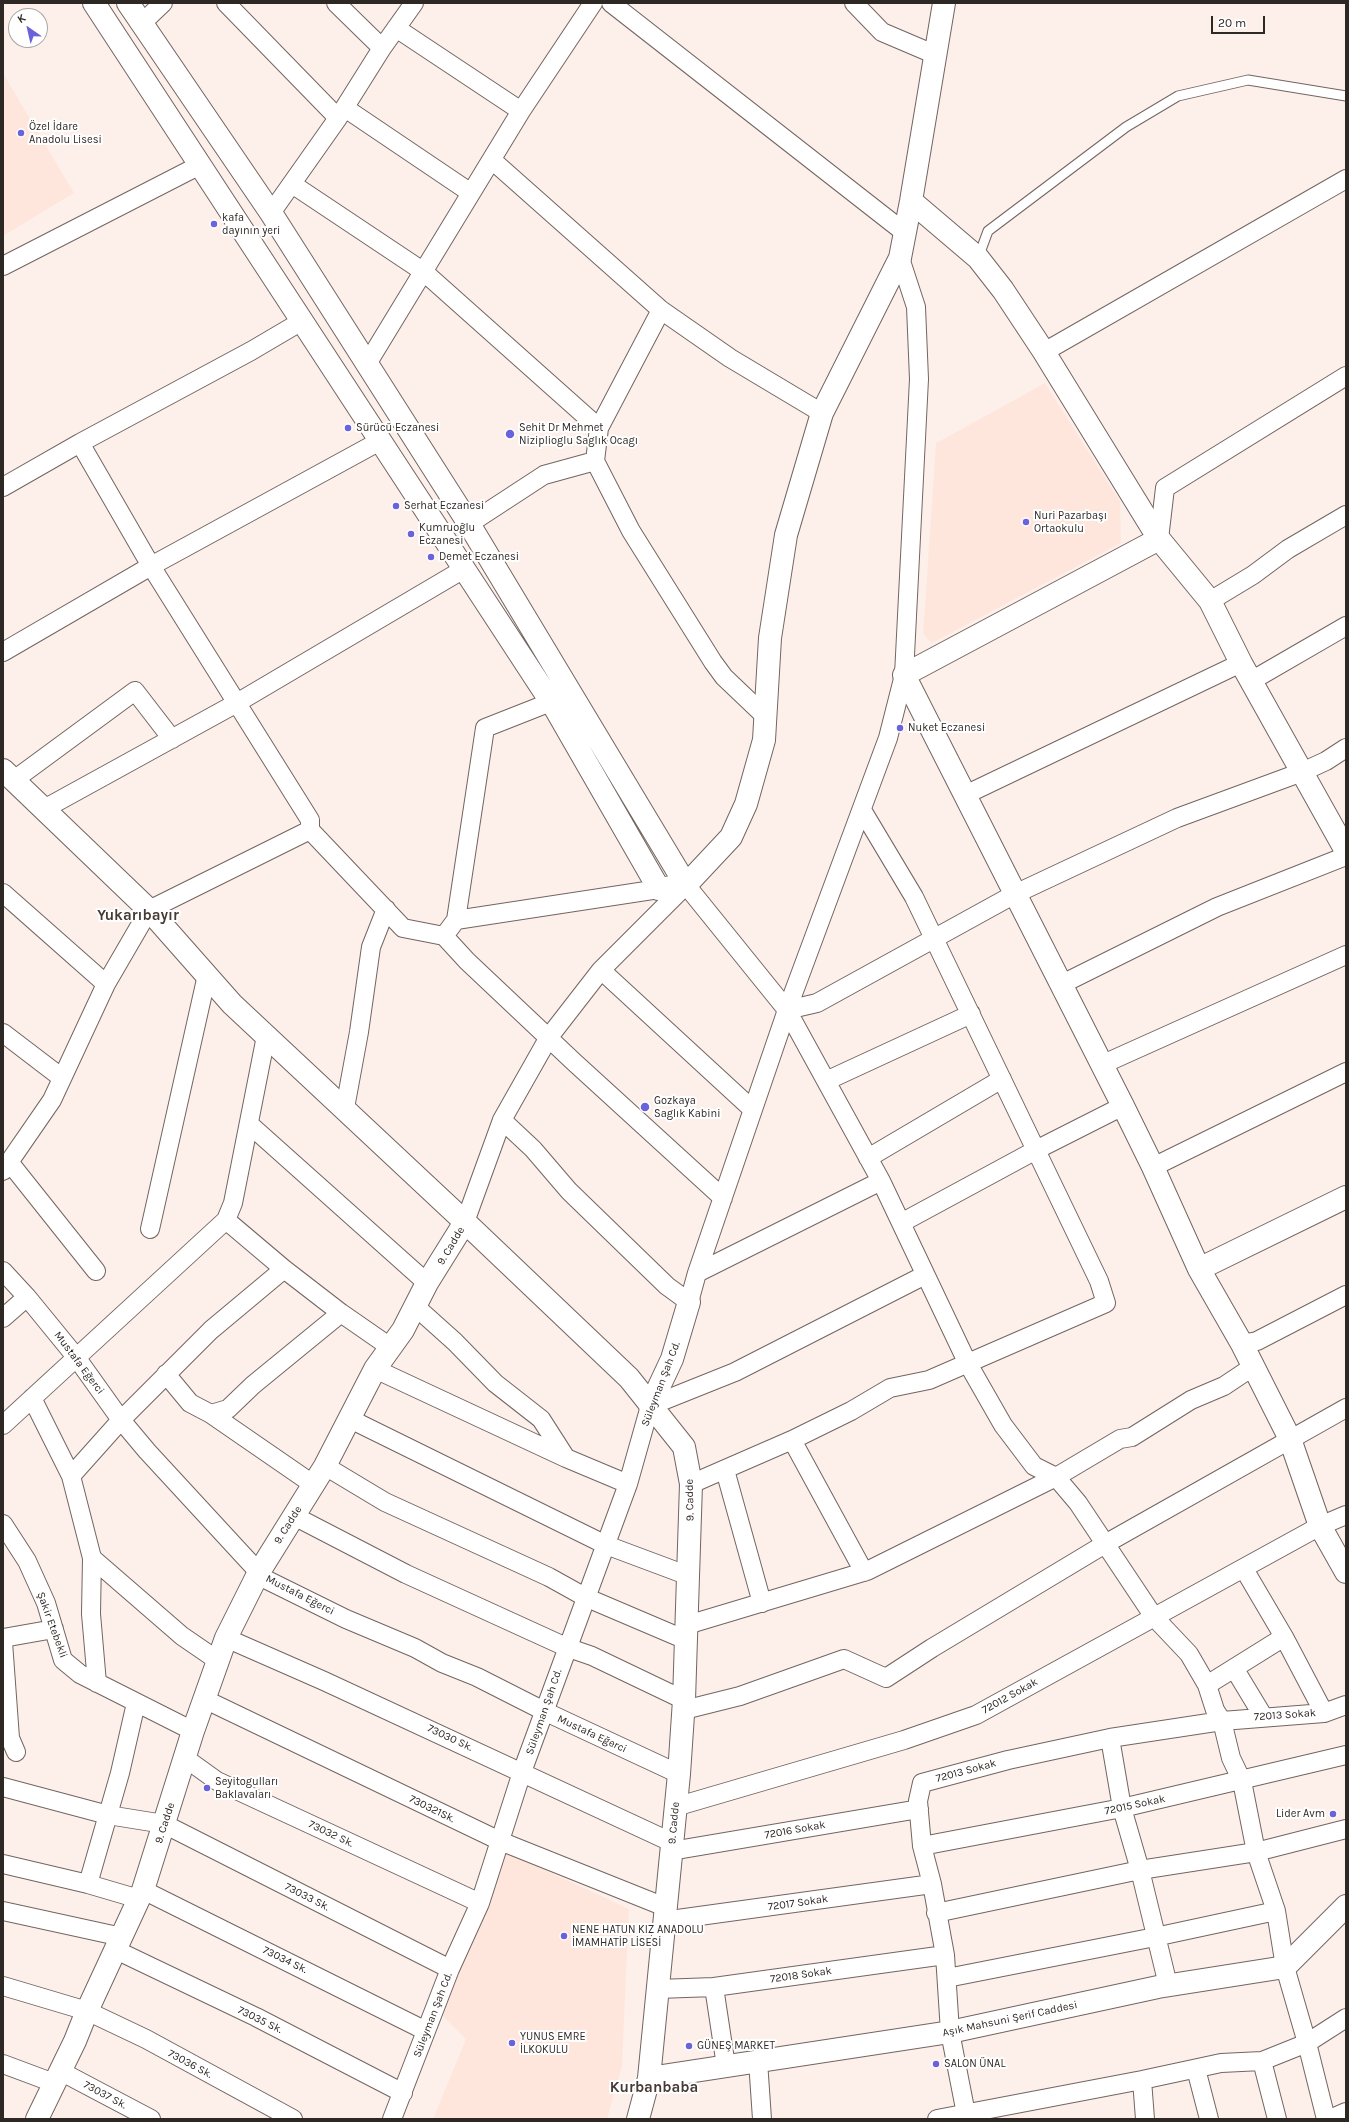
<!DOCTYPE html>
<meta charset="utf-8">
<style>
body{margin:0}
#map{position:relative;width:1349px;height:2122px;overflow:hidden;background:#fdf0eb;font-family:Karla,sans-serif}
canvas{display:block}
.frame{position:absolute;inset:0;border:4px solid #2e2825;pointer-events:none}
.north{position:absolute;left:8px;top:8px;width:40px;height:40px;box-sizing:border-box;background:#fff;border:1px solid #aba9a8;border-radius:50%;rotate:326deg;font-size:11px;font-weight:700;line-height:16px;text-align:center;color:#2e2825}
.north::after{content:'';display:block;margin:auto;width:14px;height:18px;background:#6a62db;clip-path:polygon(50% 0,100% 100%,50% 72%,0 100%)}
.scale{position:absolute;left:1211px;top:16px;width:54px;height:18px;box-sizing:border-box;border:2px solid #2e2825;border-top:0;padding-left:5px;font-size:12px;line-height:14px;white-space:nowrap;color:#2e2825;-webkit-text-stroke:3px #fff;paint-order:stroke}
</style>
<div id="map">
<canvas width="1349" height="2122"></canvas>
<div class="frame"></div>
<div class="north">K</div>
<div class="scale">20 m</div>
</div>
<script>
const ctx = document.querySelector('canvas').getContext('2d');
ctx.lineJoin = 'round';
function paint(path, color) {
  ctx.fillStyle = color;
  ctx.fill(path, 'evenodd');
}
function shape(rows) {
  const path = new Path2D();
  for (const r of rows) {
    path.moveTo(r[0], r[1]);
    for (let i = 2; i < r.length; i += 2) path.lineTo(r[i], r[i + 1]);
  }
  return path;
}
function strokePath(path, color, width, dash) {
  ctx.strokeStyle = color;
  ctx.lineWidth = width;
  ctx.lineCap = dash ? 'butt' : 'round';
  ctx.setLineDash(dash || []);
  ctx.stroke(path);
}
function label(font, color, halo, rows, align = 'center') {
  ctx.font = font + ' Karla,sans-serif';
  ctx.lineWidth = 4;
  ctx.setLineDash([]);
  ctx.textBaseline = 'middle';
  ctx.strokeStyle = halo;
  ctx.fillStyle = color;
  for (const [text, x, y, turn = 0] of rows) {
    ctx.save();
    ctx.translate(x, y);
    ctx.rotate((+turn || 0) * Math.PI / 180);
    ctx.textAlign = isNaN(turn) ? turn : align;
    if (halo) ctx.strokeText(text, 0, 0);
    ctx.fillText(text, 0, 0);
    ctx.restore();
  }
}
const built = shape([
 [3,73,74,193,3,236],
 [1045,383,1120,501,1121,543,932,643,923,634,936,443],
 [502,1850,629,1909,622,2067,607,2119,433,2119,466,2039,442,2015]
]);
const lane = shape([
 [978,258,988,231,1126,127,1178,96,1248,80,1346,96]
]);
const street = shape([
 [226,3,338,118],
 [336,3,382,48],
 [611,3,904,232],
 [854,3,882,32,936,55],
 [142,23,163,3],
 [396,28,521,111],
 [345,108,471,193],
 [492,160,661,310,730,358,822,413],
 [292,184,424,272,599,428,595,461,631,531,713,662,724,677,766,717],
 [271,213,338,118,382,48,414,3],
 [3,266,200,165],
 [1044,352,1346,179],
 [367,364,521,111,593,3],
 [599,428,661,310],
 [80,443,151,566,310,820,310,830,403,928,444,936,467,961,574,1062,723,1198],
 [3,487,80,443,251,351,302,321],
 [469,524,544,475,595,461],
 [1159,539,1165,488,1346,376],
 [1210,601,1253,575,1288,549,1346,515],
 [3,652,151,566,380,441],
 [1251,681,1346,626],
 [14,780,135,691,172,739],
 [965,795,1241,663],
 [44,809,235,704,464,569],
 [3,893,106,984],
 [456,920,659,889],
 [444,936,456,920,485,728,551,702],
 [601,970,752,1109],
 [1062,984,1217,907,1346,856],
 [787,1010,817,1003,1015,894,1177,818,1302,772,1326,761,1346,748],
 [3,1033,62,1078],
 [266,1036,233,1203,226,1220,284,1269,341,1313,390,1347],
 [1101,1065,1346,955],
 [826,1081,971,1014],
 [345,1108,359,1032,371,947,386,909],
 [502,1120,533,1149,569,1191,667,1286,689,1302,697,1273,787,1010,888,738,904,675,919,379,916,307,900,258],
 [249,1124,427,1283],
 [868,1158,1002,1079],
 [10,1163,96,1271],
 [1153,1167,1346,1072],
 [3,1171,52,1100,106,984,149,910,310,830],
 [465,1222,502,1120,549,1037,601,970,686,885,787,1010,881,1181,967,1362,1003,1425,1034,1466,1056,1477,1078,1503,1154,1617,1189,1654,1207,1685,1215,1710,1222,1721,1231,1758,1242,1781,1256,1852,1276,1911,1285,1967,1307,2043,1326,2119],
 [901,1223,1036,1150,1123,1106],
 [150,1229,207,975],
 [3,1271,27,1297,76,1357,121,1420,147,1451,265,1579,346,1619,415,1648,442,1663,477,1677,546,1712,679,1774],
 [697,1273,881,1181],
 [416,1307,455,1342,495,1383,541,1419,566,1458],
 [3,1318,27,1297],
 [1242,1344,1257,1341,1346,1295],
 [375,1369,566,1458,628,1484],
 [166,1374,190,1403,211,1414,314,1485],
 [32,1398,71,1476,92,1558,91,1614,97,1683],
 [211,1414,228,1409,253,1385,341,1313],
 [350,1419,606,1545,689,1576],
 [3,1425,226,1220],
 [792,1440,851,1411,890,1388,929,1380,1106,1303,1099,1281,914,897,862,810],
 [325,1466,385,1502,549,1577,585,1597,686,1640],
 [725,1470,762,1603],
 [71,1476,121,1420,211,1330,284,1269],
 [691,1484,792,1440,864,1572],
 [294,1516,406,1574,566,1647,592,1656,684,1700],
 [3,1524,27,1561,46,1603,63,1660,80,1674,193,1731],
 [92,1558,182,1636,217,1660],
 [1244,1569,1284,1637,1324,1713],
 [687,1625,867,1571,1056,1477,1120,1439,1132,1437,1191,1400,1224,1386,1254,1366],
 [3,1638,54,1629],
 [226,1638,324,1681,671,1842],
 [3,1642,10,1738,16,1752],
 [1234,1668,1263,1716],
 [1207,1685,1284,1637],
 [204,1699,500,1841,665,1907],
 [684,1710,740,1696,844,1659,886,1678,932,1648,1105,1544,1346,1408],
 [1110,1738,1122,1808,1140,1870,1168,1985],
 [185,1758,217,1781,480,1903],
 [3,1787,108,1815,164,1824,450,1969],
 [675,1807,904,1740,976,1715,1320,1526,1346,1515],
 [922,1846,1122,1808,1346,1755],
 [671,1851,919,1809],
 [3,1864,88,1884,139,1899],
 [88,1884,120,1773,136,1703],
 [143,1890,426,2031],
 [3,1911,122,1937],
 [936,1913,1140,1870,1256,1852,1346,1829],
 [663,1921,932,1884],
 [116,1950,256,2017,403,2093],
 [947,1978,1155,1937,1276,1911],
 [3,1986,87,2011,146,2039,293,2119],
 [714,1987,726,2066],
 [658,1989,714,1987,945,1955],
 [758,2061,762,2119],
 [1262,2061,1277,2119],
 [3,2064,54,2083],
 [1196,2069,1209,2119],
 [60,2071,151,2119],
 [1142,2080,1145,2119],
 [392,2119,450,1969,480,1903,522,1772,628,1484,650,1406,735,1372,925,1275],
 [937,2119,1142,2080,1221,2063,1262,2061,1307,2043,1346,2018],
 [967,2119,950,2032,945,1955,932,1884,922,1846,918,1801,922,1783,1008,1760,1110,1738,1222,1721,1324,1713,1346,1705],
 [1330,2119,1346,2112]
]);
const secondary = shape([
 [94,3,555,708,659,889,686,885,731,837,746,804,764,740,770,638,786,535,822,413,900,258,911,201,944,3],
 [128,3,271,213,469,524,686,885],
 [911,201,978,258,1003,290,1044,352,1159,539,1210,601,1241,663,1346,851],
 [1159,539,904,675,1123,1106,1153,1167,1199,1269,1242,1344,1290,1439,1320,1526,1346,1572],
 [3,770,149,910,232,1004,465,1222],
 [1199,1269,1346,1197],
 [650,1406,672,1359,689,1302],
 [649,2078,950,2032,1158,1987,1285,1967,1346,1906],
 [37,2119,75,2041,87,2011,143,1890,193,1731,226,1638,259,1572,325,1466,375,1369,403,1330,427,1283,465,1222,629,1378,684,1447,691,1484,684,1700,679,1774,649,2078,638,2119]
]);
const markers = [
 [21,133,4,"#6a62db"],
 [214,224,4,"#6a62db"],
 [348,428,4,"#6a62db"],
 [510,434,5,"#6a62db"],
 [396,506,4,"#6a62db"],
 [1026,522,4,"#6a62db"],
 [411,534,4,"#6a62db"],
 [431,557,4,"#6a62db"],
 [900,728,4,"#6a62db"],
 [645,1107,5,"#6a62db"],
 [207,1788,4,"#6a62db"],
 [1333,1814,4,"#6a62db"],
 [564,1936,4,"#6a62db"],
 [512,2043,4,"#6a62db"],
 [689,2046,4,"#6a62db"],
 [936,2064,4,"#6a62db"]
];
const poiNames = [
 ["Özel İdare",29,127],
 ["Anadolu Lisesi",29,140],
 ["kafa",222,218],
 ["dayının yeri",222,231],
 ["Sürücü Eczanesi",356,428],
 ["Sehit Dr Mehmet",519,428],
 ["Niziplioglu Saglık Ocagı",519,441],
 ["Serhat Eczanesi",404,506],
 ["Nuri Pazarbaşı",1034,516],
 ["Ortaokulu",1034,529],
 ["Kumruoğlu",419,528],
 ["Eczanesi",419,541],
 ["Demet Eczanesi",439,557],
 ["Nuket Eczanesi",908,728],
 ["Gozkaya",654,1101],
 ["Saglık Kabini",654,1114],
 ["Seyitogulları",215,1782],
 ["Baklavaları",215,1795],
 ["Lider Avm",1325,1814,"right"],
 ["NENE HATUN KIZ ANADOLU",572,1930],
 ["İMAMHATİP LİSESİ",572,1943],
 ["YUNUS EMRE",520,2037],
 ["İLKOKULU",520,2050],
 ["GÜNEŞ MARKET",697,2046],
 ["SALON ÜNAL",944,2064]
];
const streetNames = [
 ["9. Cadde",451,1246,-59],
 ["Mustafa Eğerci",79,1363,53],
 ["Süleyman Şah Cd.",661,1384,-69],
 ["9. Cadde",690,1500,-91],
 ["9. Cadde",288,1525,-58],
 ["Mustafa Eğerci",300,1595,27],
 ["Şakir Etebekli",52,1625,70],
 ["72012 Sokak",1010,1696,-29],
 ["Süleyman Şah Cd.",544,1712,-71],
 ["72013 Sokak",1285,1715,-4],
 ["Mustafa Eğerci",592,1734,25],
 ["73030 Sk.",450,1738,25],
 ["72013 Sokak",966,1771,-15],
 ["72015 Sokak",1135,1805,-12],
 ["730321Sk.",432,1809,26],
 ["9. Cadde",165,1823,-72],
 ["9. Cadde",674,1823,-85],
 ["72016 Sokak",795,1830,-10],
 ["73032 Sk.",331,1834,25],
 ["73033 Sk.",307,1897,27],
 ["72017 Sokak",798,1903,-8],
 ["73034 Sk.",285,1960,26],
 ["72018 Sokak",801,1975,-8],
 ["Süleyman Şah Cd.",433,2015,-69],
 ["Aşık Mahsuni Şerif Caddesi",1010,2019,-12],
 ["73035 Sk.",260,2020,26],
 ["73036 Sk.",190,2064,28],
 ["73037 Sk.",105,2095,28]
];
const districtNames = [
 ["Yukarıbayır",138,916],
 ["Kurbanbaba",654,2088]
];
paint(built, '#ffe6dd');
strokePath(lane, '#736560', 11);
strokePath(street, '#736560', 20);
strokePath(secondary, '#736560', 24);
strokePath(lane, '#fff', 9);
strokePath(street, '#fff', 18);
strokePath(secondary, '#fff', 22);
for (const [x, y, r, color] of markers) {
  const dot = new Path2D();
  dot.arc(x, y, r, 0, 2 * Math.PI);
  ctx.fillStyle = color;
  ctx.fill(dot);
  strokePath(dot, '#fff', 1.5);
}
label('11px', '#2e2825', '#fff', poiNames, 'left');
label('11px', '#2e2825', '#fff', streetNames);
label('bold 15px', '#463a35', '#fff', districtNames);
</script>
